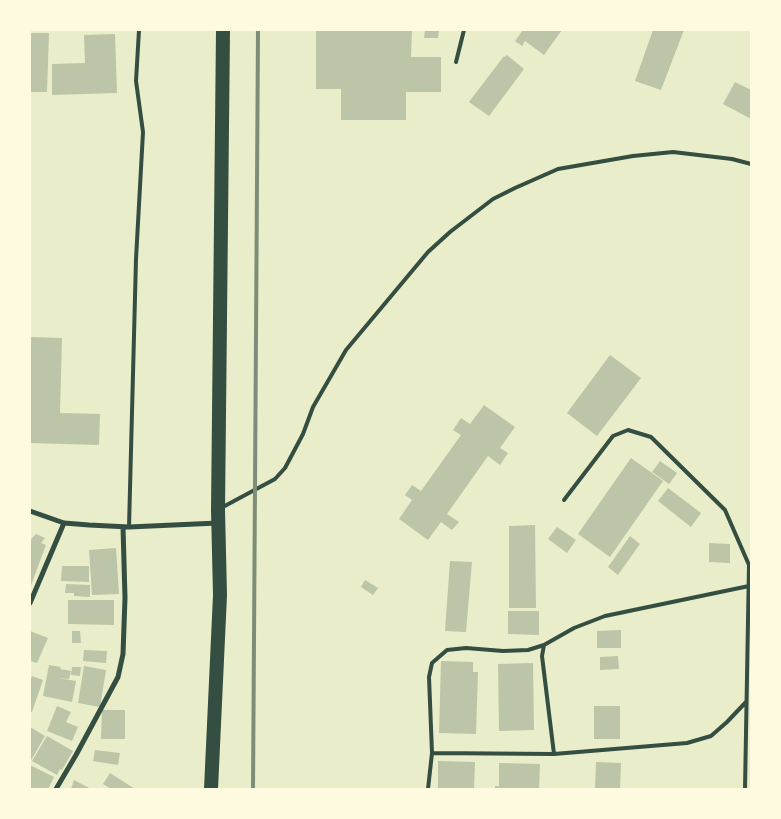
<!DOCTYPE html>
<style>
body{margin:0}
#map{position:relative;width:781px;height:819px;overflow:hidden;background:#e9edc9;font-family:Roboto,sans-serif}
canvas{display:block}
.frame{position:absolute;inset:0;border:31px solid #fefae0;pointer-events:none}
</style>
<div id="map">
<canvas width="781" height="819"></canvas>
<div class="frame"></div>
</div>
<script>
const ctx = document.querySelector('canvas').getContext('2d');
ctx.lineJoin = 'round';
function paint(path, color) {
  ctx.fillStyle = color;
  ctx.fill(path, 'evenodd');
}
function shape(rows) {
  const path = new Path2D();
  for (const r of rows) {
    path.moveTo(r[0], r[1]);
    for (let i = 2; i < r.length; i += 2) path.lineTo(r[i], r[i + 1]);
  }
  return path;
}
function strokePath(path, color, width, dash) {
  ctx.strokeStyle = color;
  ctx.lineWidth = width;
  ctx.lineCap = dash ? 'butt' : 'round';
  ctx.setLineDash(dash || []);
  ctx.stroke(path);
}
const building = shape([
 [316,30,412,30,411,57,441,57,441,92,406,92,406,120,341,120,341,89,316,89],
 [425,30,439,30,438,38,424,38],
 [523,30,562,30,544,55,525,41,522,46,515,41],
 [653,30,684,30,661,90,635,81],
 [30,33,49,33,47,92,30,92],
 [115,34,117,93,52,95,52,64,85,63,84,35],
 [507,55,524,69,489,116,469,102,504,56,505,57],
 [735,82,751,90,751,119,723,104],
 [30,337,62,338,60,413,100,414,99,445,30,443],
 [610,355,641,378,597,436,567,413],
 [484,405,515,427,500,448,508,453,500,465,488,456,447,514,459,522,452,530,441,522,428,540,399,519,412,500,405,495,412,485,421,491,461,435,453,430,461,418,470,424],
 [631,458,663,481,610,557,578,534],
 [660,461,677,473,669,484,652,472],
 [668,488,701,513,691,527,658,501],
 [535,525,536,608,509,608,509,526],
 [557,527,576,540,567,553,548,539],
 [36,534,45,538,41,543,46,545,30,588,30,540],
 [630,536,640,544,618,575,608,567],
 [709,543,730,544,730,563,709,562],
 [116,548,119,594,92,595,89,550],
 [450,561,472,562,466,632,445,631],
 [62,566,89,566,89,582,61,581],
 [365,580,378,588,373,595,361,587],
 [66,584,90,585,90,597,74,596,74,593,65,593],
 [68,600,114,600,114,625,68,624],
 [508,611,539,611,539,635,508,634],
 [621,630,621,648,597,648,597,631],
 [30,631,48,638,37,663,30,661],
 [72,631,80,631,81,643,72,643],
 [84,650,107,651,106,663,83,661],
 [618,656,619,669,600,670,600,657],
 [441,661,473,662,473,672,478,672,476,734,439,733],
 [533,663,534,730,499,731,498,664],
 [49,665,61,667,60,669,71,671,69,679,58,678,76,681,72,702,43,696],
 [84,666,106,670,100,707,78,703],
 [72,667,81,667,80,676,71,675],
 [32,676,43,680,32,712,30,711,30,681],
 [57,706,71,712,66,722,78,727,72,741,47,731],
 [594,706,620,706,620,739,594,739],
 [102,710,125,710,125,739,101,739],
 [30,727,45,736,30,762],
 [47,736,73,751,62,770,60,769,57,775,32,761],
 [95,750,120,753,118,765,93,761],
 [438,761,475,762,474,789,438,789],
 [596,762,621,763,620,789,595,789],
 [499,763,540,764,539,789,495,789,495,786,499,786],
 [30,765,54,777,48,789,30,789],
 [110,773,135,789,111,789,103,784],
 [74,780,91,789,71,789]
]);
const service = shape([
 [456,62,464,30],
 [564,500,613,436,628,430,651,437,725,510,749,565,745,789],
 [221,508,275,479,285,468,303,434,313,407,346,350,428,252,450,232,493,199,515,188,558,169,633,156,673,152,732,159,751,164],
 [129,527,136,259,143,132,136,81,139,30],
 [544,645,542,656,554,754],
 [432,753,554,754,687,743,711,736,727,722,746,702],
 [428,789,432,753,429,677,432,663,447,650,466,648,503,651,528,650,544,645,574,628,605,616,749,586]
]);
const minor = shape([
 [30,511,64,523,89,525,129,527,218,523],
 [30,603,64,523],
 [56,789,76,755,118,677,123,654,125,598,123,527]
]);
const trunk = shape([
 [211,789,220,595,218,510,223,30]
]);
const rail = shape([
 [253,789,258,30]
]);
paint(building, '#bcc5a7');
strokePath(service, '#344e41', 4);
strokePath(minor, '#344e41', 5);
strokePath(trunk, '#344e41', 14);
strokePath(rail, '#7c8e77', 4);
</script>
